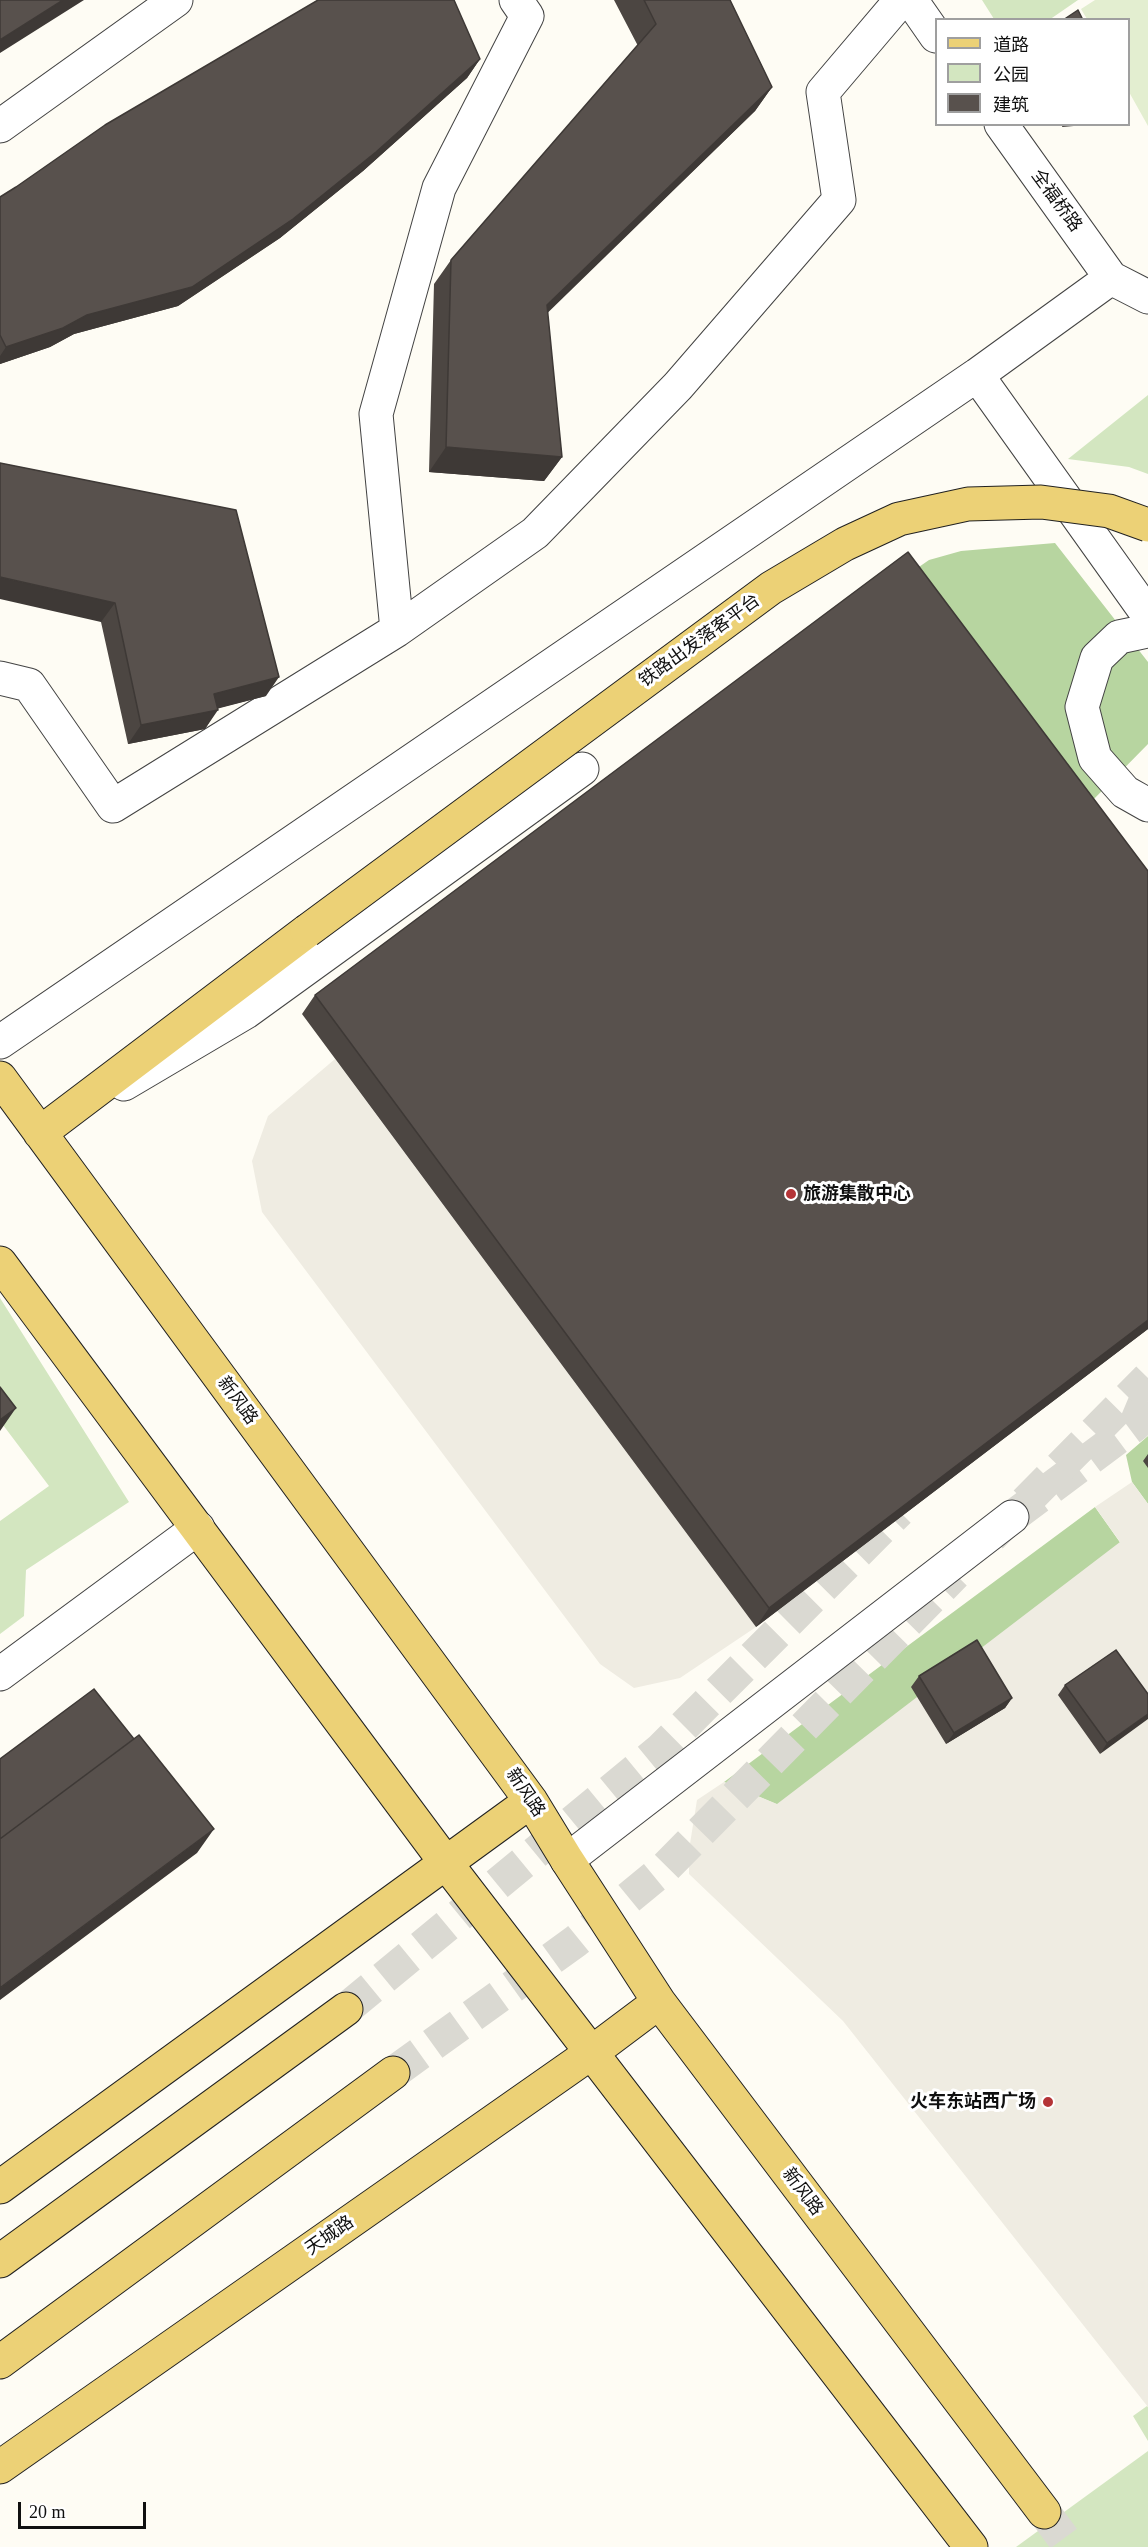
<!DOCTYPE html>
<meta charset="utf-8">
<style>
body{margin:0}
#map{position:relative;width:1148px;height:2547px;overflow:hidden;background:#fefcf4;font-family:"Times New Roman","Noto Sans SC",serif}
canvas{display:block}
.legend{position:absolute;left:935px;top:18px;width:195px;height:108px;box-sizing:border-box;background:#fff;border:2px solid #9f9f9f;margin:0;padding:8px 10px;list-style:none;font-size:18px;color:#101010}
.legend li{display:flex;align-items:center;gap:12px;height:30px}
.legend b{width:30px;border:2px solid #9f9f9f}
.scale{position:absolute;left:18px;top:2502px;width:128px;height:27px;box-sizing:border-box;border:3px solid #101010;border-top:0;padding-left:8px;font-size:18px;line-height:21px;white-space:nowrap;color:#101010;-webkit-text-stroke:4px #fff;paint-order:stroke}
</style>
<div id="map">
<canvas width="1148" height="2547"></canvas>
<ul class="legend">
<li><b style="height:8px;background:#ecd176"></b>道路</li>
<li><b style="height:16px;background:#d3e6c0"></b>公园</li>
<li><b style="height:16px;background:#58514d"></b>建筑</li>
</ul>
<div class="scale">20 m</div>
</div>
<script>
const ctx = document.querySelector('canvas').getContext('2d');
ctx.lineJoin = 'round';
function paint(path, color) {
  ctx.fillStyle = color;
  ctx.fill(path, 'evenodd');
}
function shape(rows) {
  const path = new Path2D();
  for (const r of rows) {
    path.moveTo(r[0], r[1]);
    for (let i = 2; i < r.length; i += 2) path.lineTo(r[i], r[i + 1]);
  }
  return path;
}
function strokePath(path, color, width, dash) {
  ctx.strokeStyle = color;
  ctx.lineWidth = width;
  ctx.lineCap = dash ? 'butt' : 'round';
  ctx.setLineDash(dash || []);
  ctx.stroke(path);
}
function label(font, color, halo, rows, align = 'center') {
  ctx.font = font + ' "Times New Roman","Noto Sans SC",serif';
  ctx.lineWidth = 6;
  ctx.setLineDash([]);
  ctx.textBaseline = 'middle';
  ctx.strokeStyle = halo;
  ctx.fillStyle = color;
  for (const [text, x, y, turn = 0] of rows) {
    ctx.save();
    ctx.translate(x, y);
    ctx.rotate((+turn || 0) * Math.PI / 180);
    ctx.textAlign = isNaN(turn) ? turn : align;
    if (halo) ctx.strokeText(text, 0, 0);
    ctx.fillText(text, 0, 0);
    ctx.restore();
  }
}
const green = shape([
 [982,0,1078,0,1049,20,994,19],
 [1148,395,1148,474,1129,467,1068,459],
 [0,1298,129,1502,26,1570,24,1616,0,1634,0,1521,49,1486,0,1421],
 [1147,2406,1148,2407,1148,2441,1133,2416],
 [1148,2451,1148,2547,1016,2547]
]);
const forest = shape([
 [1055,543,1148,662,1148,744,1090,803,916,569,929,560,961,551],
 [1148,1436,1148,1504,1132,1482,1126,1455],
 [1095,1507,1148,1582,788,1809,724,1782]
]);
const pitch = shape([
 [1095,0,1148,0,1148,126,1129,92,1128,20,1087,19,1081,9]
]);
const plaza = shape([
 [335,1059,756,1627,680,1678,634,1688,600,1664,262,1212,252,1161,268,1116],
 [1132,1482,1148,1504,1148,2407,843,2021,689,1874,689,1850,697,1800,724,1782,777,1804,1120,1542,1095,1507]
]);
const minorTunnel = shape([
 [1012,1517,1135,1425,1148,1394]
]);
const majorTunnel = shape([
 [991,1537,1148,1378],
 [346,2009,661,1749,899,1511],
 [393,2073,576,1941,665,1868,955,1574],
 [1044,2512,1070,2547]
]);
const minor = shape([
 [911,0,936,36],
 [1001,124,1111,278,1148,297],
 [0,126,176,0],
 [977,375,1148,615],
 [397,630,376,414,439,188,527,16,516,0],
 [1148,631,1119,637,1097,658,1082,707,1095,758,1125,792,1148,805],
 [0,678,29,685,113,806,397,630,535,533,678,386,839,200,823,92,901,0],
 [0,1042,977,375,1111,278],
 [124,1084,246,1012,582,769],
 [0,1674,198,1528],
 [567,1860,1012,1517]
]);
const major = shape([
 [0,1078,531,1801,567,1860,659,2002,1044,2512],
 [40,1133,307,931],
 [0,1263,446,1863,971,2547],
 [0,2187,531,1801],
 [0,2261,346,2009],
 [0,2362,393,2073],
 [0,2467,591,2053,659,2002]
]);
const majorBridge = shape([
 [307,931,771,588,845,544,899,519,968,504,1041,502,1109,511,1148,525]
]);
const wall = shape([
 [614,0,730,0,772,87,755,111,547,312,562,457,544,481,429,472,434,284,451,260,638,46],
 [480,59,467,78,363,171,280,238,178,306,74,334,50,347,0,364,0,197],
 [0,463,266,696,218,708,205,729,128,744,101,622],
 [315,995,1148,1329,756,1627,302,1014],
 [1148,1454,1148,1468,1143,1461],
 [919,1676,1012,1698,1005,1708,946,1744,911,1687],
 [1065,1685,1148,1694,1100,1754,1058,1695]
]);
const shadedWall = shape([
 [63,0,84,0,0,53,0,40],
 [480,59,467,78,363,171,280,238,178,306,74,334,50,347,0,364,0,356,6,347],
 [772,87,755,111,530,330,547,305],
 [1063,124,1097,124,1062,127],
 [446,447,562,457,544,481,429,472],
 [0,577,115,603,101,622,0,599],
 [279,677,266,696,201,713,214,694],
 [218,710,205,729,128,744,141,725],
 [1148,1320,1148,1329,756,1627,769,1608],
 [16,1408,0,1431,0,1420],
 [1012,1698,1005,1708,946,1744,954,1733],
 [1148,1714,1148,1719,1100,1754,1107,1743],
 [214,1829,197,1853,0,2000,0,1988]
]);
const building = shape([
 [0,0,63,0,0,40,0,0],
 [318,0,454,0,480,59,376,152,293,219,192,287,87,315,63,328,6,347,0,335,0,197,16,187,105,125,318,0],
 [644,0,730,0,772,87,547,305,562,457,446,447,451,260,656,24,644,0],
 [1078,10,1083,20,1063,20,1078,10],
 [0,463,236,510,279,677,214,694,218,710,141,725,115,603,0,577,0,463],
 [908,552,1148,871,1148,1320,769,1608,315,995,908,552],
 [0,1387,16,1408,0,1420,0,1387],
 [977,1640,1012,1698,954,1733,919,1676,977,1640],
 [1116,1650,1148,1694,1148,1714,1107,1743,1065,1685,1116,1650],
 [94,1689,134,1739,0,1839,0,1759,94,1689],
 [139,1735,214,1829,0,1988,0,1839,139,1735]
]);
const markers = [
 [791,1194,6,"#b43437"],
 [1048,2102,6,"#b43437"]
];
const streetNames = [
 ["全福桥路",1056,201,54],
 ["铁路出发落客平台",700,641,-36],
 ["新风路",237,1401,54],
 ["新风路",525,1793,56],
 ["新风路",802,2192,53],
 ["天城路",330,2236,-35]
];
const poiNames = [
 ["旅游集散中心",803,1194],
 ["火车东站西广场",1036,2102,"right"]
];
paint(green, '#d3e6c0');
paint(forest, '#b7d5a0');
paint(pitch, '#e3eed0');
paint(plaza, '#efece2');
strokePath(minorTunnel, '#dad9d2', 33, [33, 16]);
strokePath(majorTunnel, '#dad9d2', 33, [33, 16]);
strokePath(minor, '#434343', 35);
strokePath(major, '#212121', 35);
strokePath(minor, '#fff', 33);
strokePath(major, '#ecd176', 33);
strokePath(majorBridge, '#212121', 35, []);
strokePath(majorBridge, '#ecd176', 33);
paint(wall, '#4c4642');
paint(shadedWall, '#3e3936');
paint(building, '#58514d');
strokePath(building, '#3e3936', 1.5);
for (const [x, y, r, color] of markers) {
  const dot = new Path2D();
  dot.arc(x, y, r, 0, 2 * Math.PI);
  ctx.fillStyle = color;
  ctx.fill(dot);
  strokePath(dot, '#fff', 2);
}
label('18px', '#101010', '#fff', streetNames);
label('bold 18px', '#101010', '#fff', poiNames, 'left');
</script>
